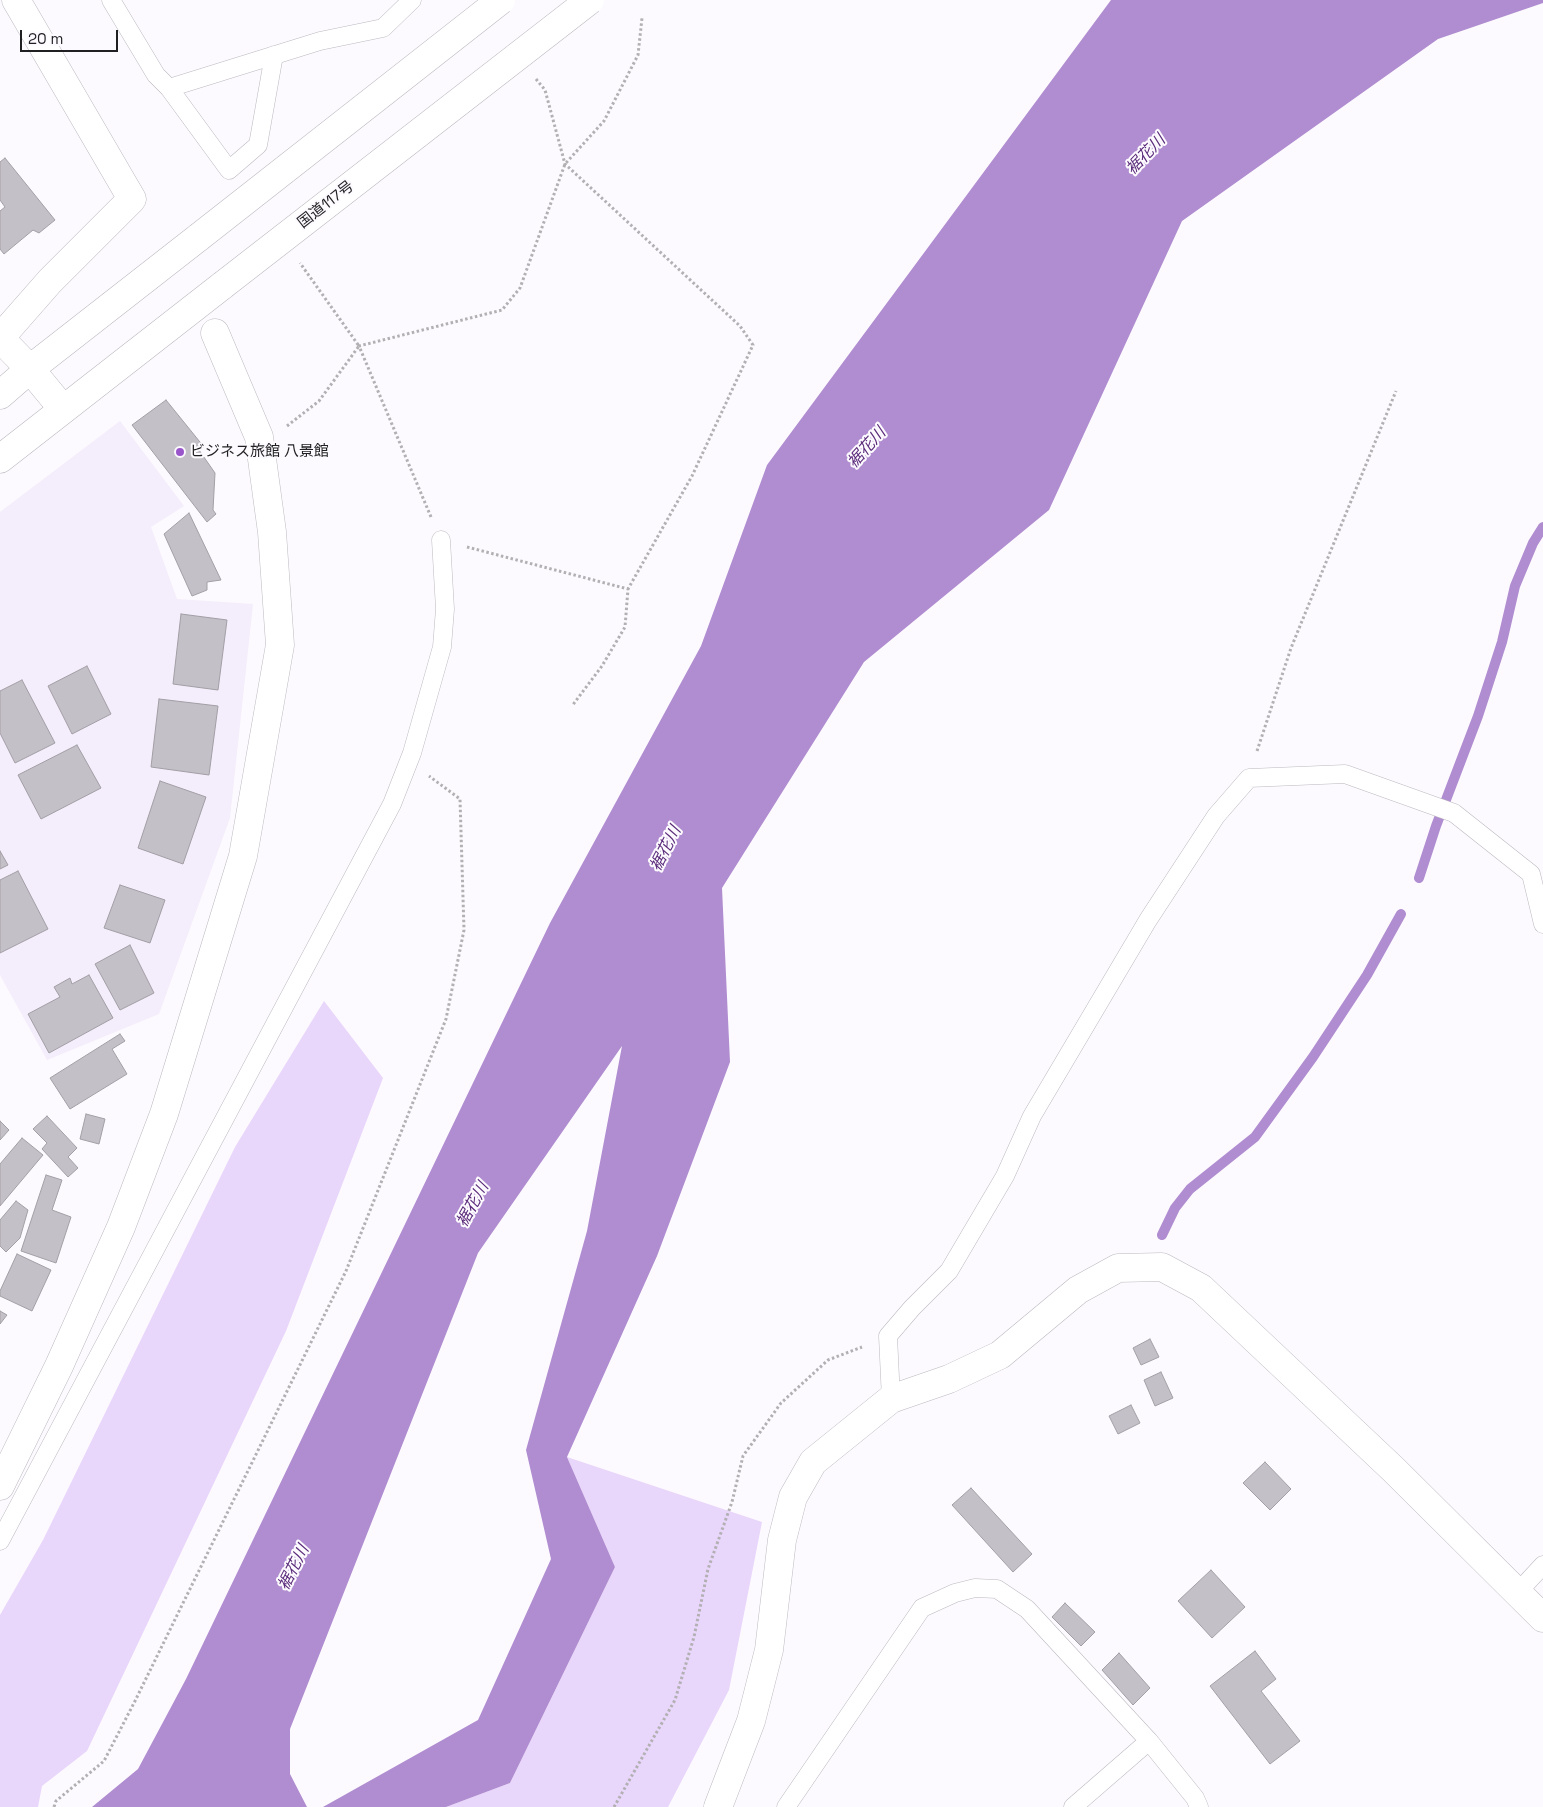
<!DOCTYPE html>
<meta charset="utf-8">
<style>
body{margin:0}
#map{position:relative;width:1543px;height:1807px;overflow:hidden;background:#fcfafe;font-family:"Space Grotesk",sans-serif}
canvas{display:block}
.scale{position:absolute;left:20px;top:30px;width:98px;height:22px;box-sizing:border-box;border:2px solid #201f21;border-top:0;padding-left:6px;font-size:15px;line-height:18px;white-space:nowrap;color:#201f21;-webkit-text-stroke:4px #fcfafe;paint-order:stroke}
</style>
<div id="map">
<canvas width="1543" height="1807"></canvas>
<div class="scale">20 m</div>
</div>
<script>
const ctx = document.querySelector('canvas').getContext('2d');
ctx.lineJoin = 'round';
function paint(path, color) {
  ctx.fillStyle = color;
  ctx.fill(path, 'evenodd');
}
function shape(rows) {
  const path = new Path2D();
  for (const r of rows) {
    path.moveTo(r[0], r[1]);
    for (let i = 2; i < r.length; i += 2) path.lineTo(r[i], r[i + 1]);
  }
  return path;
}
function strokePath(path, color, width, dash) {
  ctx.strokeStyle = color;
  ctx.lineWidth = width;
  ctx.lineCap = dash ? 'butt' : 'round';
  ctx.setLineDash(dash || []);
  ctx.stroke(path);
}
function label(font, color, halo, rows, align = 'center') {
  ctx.font = font + ' "Space Grotesk","Noto Sans JP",sans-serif';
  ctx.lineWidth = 4;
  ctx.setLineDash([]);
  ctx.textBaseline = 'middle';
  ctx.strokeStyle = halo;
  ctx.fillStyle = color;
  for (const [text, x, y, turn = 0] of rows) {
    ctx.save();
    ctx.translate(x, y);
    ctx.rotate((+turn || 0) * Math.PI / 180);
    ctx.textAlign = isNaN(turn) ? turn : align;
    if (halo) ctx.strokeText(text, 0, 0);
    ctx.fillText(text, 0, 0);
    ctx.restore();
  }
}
const built = shape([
 [120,421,184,506,151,527,177,599,253,604,230,818,159,1014,47,1060,0,975,0,512]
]);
const green = shape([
 [324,1001,383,1078,286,1331,87,1751,42,1786,38,1807,0,1807,0,1615,43,1540,235,1147],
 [567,1457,762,1522,729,1690,668,1807,446,1807,510,1783,615,1567]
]);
const water = shape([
 [1111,0,1543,0,1543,3,1438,39,1182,221,1049,510,864,662,722,888,730,1062,657,1256,567,1457,615,1567,510,1783,446,1807,323,1807,478,1720,551,1559,526,1450,587,1231,622,1046,478,1253,290,1729,290,1774,307,1807,92,1807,138,1769,186,1679,550,923,701,646,767,465]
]);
const stream = shape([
 [1419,878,1436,826,1478,716,1502,642,1515,586,1533,543,1543,527],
 [1162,1235,1175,1208,1190,1189,1255,1137,1313,1057,1367,975,1401,914]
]);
const building = shape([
 [5,158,55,220,39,233,33,230,4,254,0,249,0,211,5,207,0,200,0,162,5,158],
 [166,400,204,447,199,450,215,473,213,510,216,514,207,522,132,425,166,400],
 [189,513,221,580,207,582,207,590,192,596,164,534,189,513],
 [181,614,227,620,218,690,173,684,181,614],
 [87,666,111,714,72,734,48,686,87,666],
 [22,680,55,743,15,763,0,733,0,691,22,680],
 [159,699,218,706,209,775,151,767,159,699],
 [77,745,101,788,41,819,18,775,77,745],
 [160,781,206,797,183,864,138,848,160,781],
 [0,851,8,865,0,869,0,851],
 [18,871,48,929,0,953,0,880,18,871],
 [120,885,165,900,150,943,104,928,120,885],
 [130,945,154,993,120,1010,95,964,130,945],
 [89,975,113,1018,49,1053,28,1014,60,997,54,987,70,978,72,984,89,975],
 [120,1034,125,1041,112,1049,127,1074,70,1109,50,1078,120,1034],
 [86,1114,105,1119,99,1144,80,1139,86,1114],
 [47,1116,77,1148,68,1157,78,1168,68,1177,42,1149,47,1143,33,1129,47,1116],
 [0,1121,9,1130,0,1140,0,1121],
 [22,1138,43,1155,0,1206,0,1164,22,1138],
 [46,1175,62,1180,52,1210,71,1217,56,1263,21,1251,46,1175],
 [16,1201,28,1210,20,1238,6,1252,0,1246,0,1220,16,1201],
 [17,1254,51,1270,32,1311,0,1296,0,1291,17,1254],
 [0,1311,7,1315,0,1324,0,1311],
 [1150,1339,1159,1357,1141,1365,1133,1348,1150,1339],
 [1161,1372,1173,1398,1155,1406,1144,1380,1161,1372],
 [1131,1405,1140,1423,1118,1434,1109,1416,1131,1405],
 [1265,1462,1291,1489,1270,1510,1243,1483,1265,1462],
 [971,1488,1032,1554,1013,1572,952,1505,971,1488],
 [1211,1570,1245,1607,1212,1638,1178,1601,1211,1570],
 [1065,1603,1095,1632,1081,1646,1052,1617,1065,1603],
 [1255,1651,1276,1679,1261,1691,1300,1741,1270,1764,1210,1686,1255,1651],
 [1119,1653,1150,1688,1133,1705,1102,1670,1119,1653]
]);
const path = shape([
 [536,79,545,90,565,164,740,326,753,345,692,476,628,589],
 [287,426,319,401,359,346,300,263],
 [431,517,359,346,502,310,520,288,565,164,604,121,638,55,642,18],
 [467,547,628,589,625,627,602,666,572,706],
 [1257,751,1291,648,1396,391],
 [54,1807,56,1801,104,1761,135,1701,346,1271,446,1019,464,930,460,799,429,776],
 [614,1807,675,1700,694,1637,708,1569,732,1502,743,1456,781,1403,828,1360,862,1347]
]);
const service = shape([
 [111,0,156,75,169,88,320,41,383,28,412,0],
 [169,88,229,170,258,145,274,55],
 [891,1399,888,1336,912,1308,949,1271,1005,1176,1032,1116,1148,920,1216,816,1249,778,1345,774,1454,813,1531,874,1543,924],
 [0,1541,392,804,412,753,442,647,445,609,441,540],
 [1517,1593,1543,1565],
 [786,1807,922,1608,955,1593,975,1588,997,1589,1027,1609,1149,1741,1195,1798,1199,1807],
 [1073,1807,1149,1741]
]);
const minor = shape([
 [0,338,50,281,132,199,16,0],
 [0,338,30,369,63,409],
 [0,1486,59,1366,121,1227,164,1114,243,856,280,645,272,532,259,437,215,333]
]);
const tertiary = shape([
 [718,1807,751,1721,769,1650,782,1540,793,1497,813,1462,891,1399,949,1379,1000,1355,1078,1290,1118,1268,1162,1267,1201,1288,1393,1469,1543,1618]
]);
const trunk = shape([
 [0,395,30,369,199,237],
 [0,459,223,285]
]);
const trunkBridge = shape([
 [199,237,501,0],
 [223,285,590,0]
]);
const markers = [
 [180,452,5,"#9955ca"]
];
const streetNames = [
 ["国道117号",326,205,-38]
];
const poiNames = [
 ["ビジネス旅館 八景館",190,452]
];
const waterNames = [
 ["裾花川",1146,155,-46],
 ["裾花川",867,448,-48],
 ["裾花川",666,849,-63],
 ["裾花川",473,1205,-61],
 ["裾花川",294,1568,-63]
];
paint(built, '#f4edfb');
paint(green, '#e9d6fb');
paint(water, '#b08cd0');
strokePath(stream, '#b08cd0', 10);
paint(building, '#c4c0c7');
strokePath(building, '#a39fa6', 1);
strokePath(service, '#bcb9c0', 19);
strokePath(minor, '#bcb9c0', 29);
strokePath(tertiary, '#bcb9c0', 29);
strokePath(trunk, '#bcb9c0', 29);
strokePath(path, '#b2b0b3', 3, [2.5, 2.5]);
strokePath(service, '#fff', 18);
strokePath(minor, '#fff', 28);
strokePath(tertiary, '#fff', 28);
strokePath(trunk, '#fff', 28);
strokePath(trunkBridge, '#bcb9c0', 29, []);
strokePath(trunkBridge, '#fff', 28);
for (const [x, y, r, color] of markers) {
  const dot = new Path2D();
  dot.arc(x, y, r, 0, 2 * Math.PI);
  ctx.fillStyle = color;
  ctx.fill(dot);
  strokePath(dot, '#fcfafe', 2);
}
label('15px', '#201f21', '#fcfafe', streetNames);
label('15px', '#201f21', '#fcfafe', poiNames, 'left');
label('italic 16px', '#5a2b7b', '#fcfafe', waterNames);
</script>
